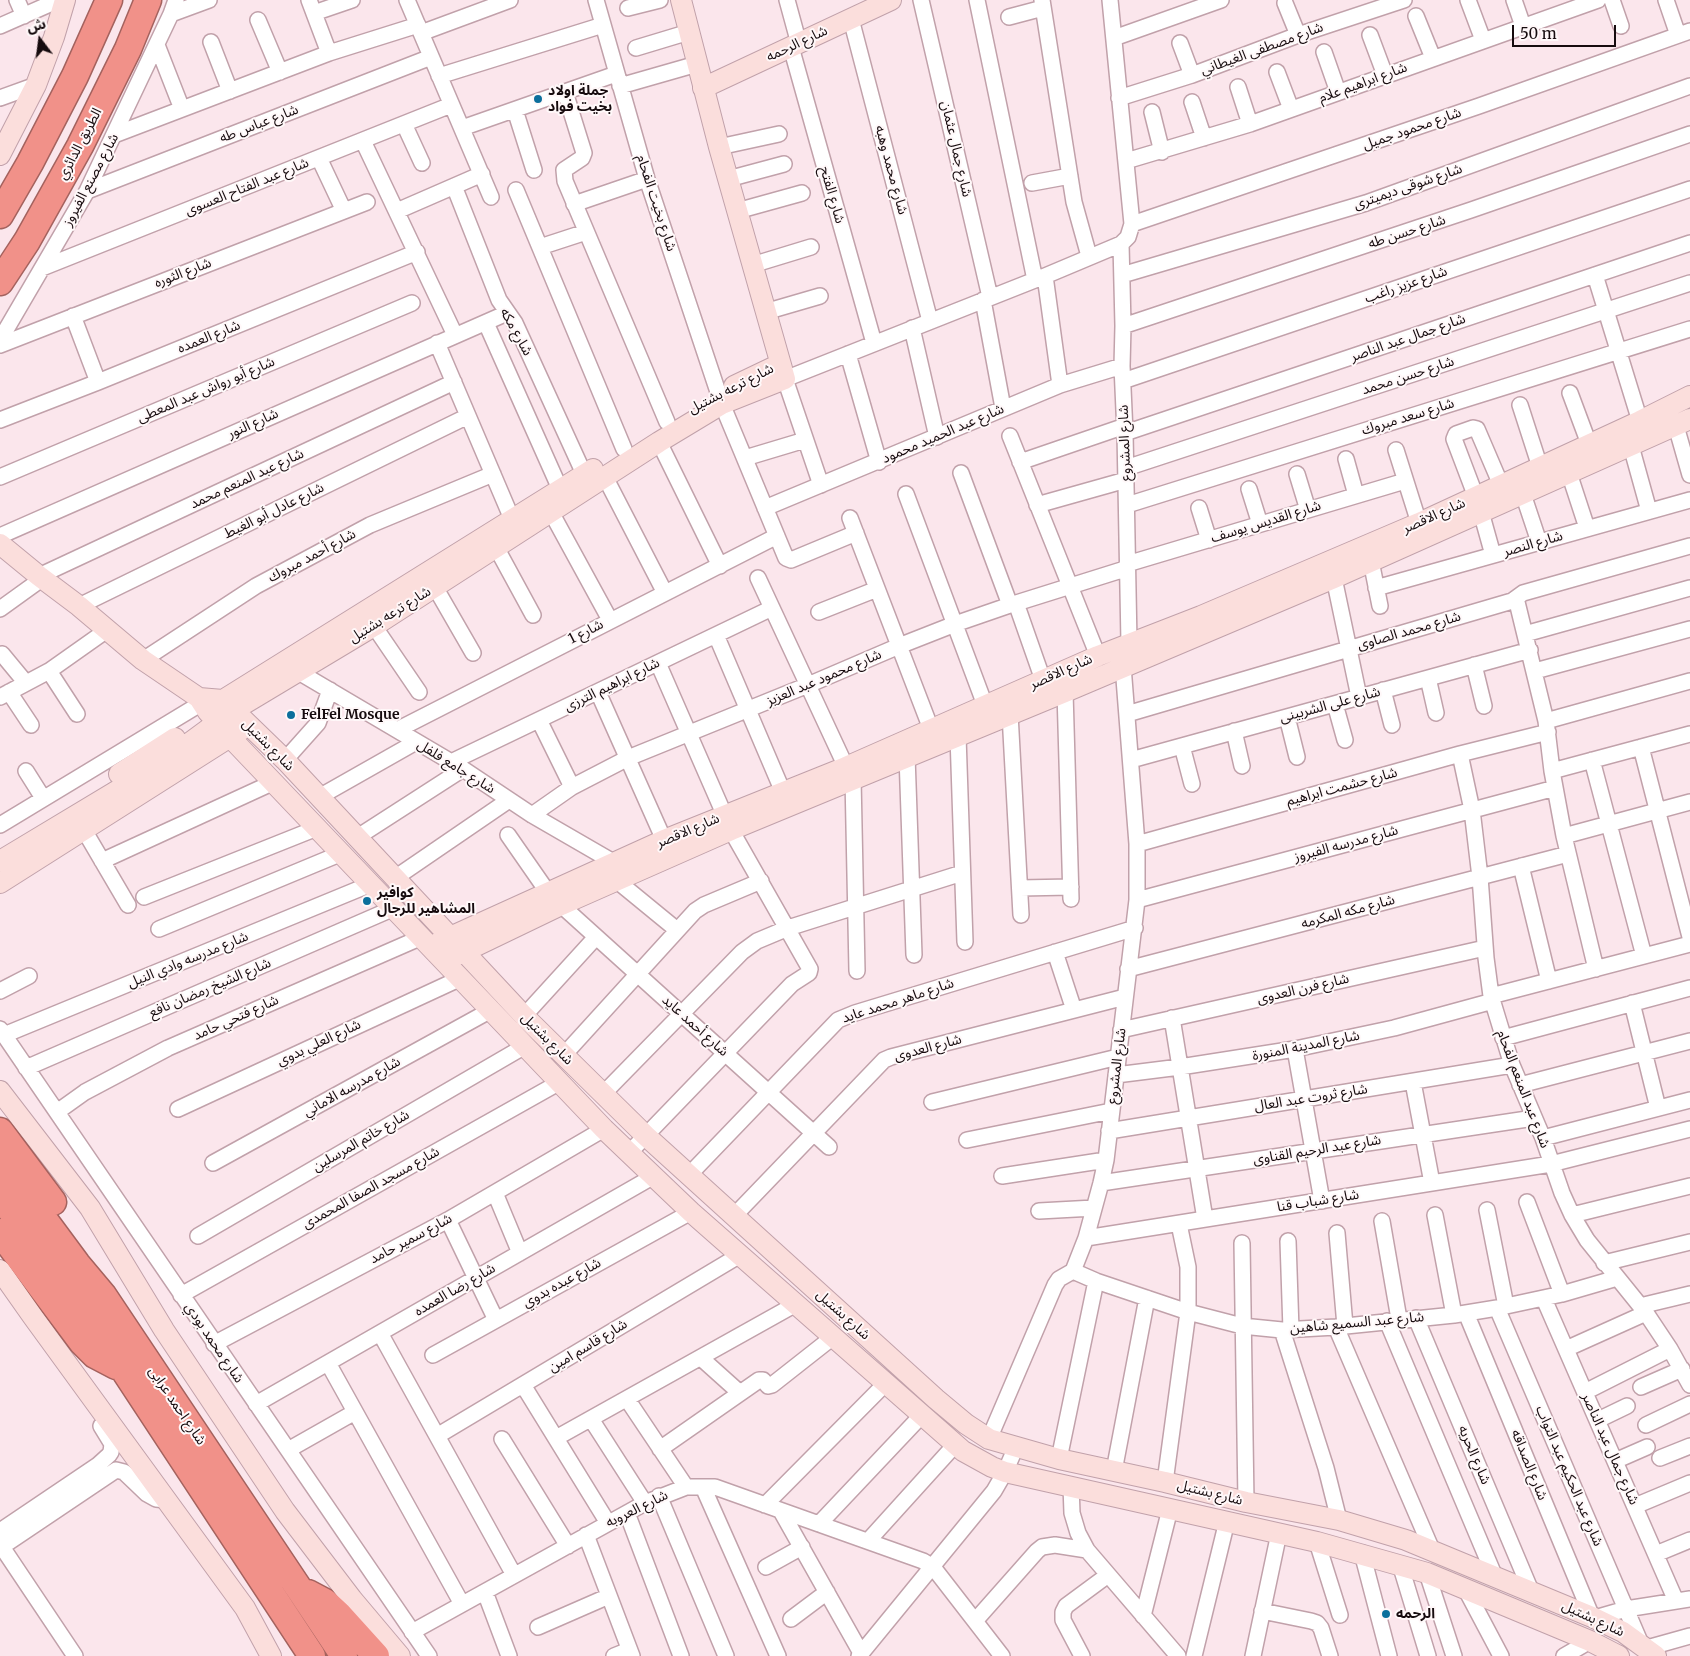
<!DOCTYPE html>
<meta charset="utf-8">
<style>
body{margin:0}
#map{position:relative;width:1690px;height:1656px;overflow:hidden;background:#fbe6ec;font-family:Merriweather,"Noto Sans Arabic",serif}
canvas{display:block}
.north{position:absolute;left:15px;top:15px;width:50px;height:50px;-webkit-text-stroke:4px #fff8f9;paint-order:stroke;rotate:345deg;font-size:14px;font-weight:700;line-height:20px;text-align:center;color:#160b0e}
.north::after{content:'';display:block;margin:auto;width:18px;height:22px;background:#160b0e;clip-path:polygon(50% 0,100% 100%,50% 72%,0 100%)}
.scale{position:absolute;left:1512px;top:25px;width:104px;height:22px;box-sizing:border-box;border:2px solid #160b0e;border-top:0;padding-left:6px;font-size:15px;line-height:18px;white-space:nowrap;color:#160b0e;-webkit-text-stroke:4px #fff8f9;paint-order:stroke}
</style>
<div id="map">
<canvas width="1690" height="1656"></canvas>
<div class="north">ش</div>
<div class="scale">50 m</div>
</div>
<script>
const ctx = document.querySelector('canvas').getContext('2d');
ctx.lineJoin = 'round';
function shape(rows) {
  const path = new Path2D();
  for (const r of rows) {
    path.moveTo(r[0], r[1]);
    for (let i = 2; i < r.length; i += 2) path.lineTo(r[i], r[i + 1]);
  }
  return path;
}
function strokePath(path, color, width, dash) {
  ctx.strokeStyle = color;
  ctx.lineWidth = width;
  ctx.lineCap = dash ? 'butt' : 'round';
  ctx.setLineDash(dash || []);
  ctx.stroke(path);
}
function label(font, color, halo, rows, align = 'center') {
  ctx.font = font + ' Merriweather,"Noto Sans Arabic",serif';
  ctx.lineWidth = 4;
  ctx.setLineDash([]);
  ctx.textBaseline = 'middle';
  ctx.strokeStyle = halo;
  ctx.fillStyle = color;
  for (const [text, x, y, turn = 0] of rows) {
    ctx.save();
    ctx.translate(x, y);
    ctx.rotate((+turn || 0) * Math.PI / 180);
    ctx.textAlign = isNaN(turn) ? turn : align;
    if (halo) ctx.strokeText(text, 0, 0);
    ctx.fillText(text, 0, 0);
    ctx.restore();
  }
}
const street = shape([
 [17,0,24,16],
 [309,0,329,53],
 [407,0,491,197],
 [596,0,647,179,722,404,786,558,791,560,856,533],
 [787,0,799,44],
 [921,0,990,297],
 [977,0,1035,280],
 [1042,0,1074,202,1089,256],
 [1468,0,1483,40],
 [1514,0,1523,26],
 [1612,0,1621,26],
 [1666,0,1678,35],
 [1285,3,1298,35],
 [628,8,660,0],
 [314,13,352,0],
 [171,14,209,0],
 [1416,16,1433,58],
 [1009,17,1043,8],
 [851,19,930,321],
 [258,20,280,72],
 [0,26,59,0],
 [421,33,510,0],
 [1370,35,1385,75],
 [1114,38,1221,0],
 [211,42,230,91],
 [1180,43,1192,75],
 [157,45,182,109],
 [791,47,874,343],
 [636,48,689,32],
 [1324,52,1338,92],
 [1277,72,1291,109],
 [439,76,603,25],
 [620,86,697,64],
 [1238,87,1250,124],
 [565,92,584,153,582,158,564,170,565,181,667,422],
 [0,98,36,85],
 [1119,98,1192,75,1298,35,1404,0],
 [1192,102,1204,138],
 [515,110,534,170],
 [1152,112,1162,152],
 [404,124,422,163],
 [462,128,616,74],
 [114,135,329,53,418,25],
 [363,141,455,335],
 [719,147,779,134],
 [319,158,344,211],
 [1126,161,1250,124,1598,0],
 [728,179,784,164],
 [1032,183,1070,176],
 [454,186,499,300,515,323,584,474],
 [516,190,624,449],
 [87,191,431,57],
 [574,204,647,179],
 [397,211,482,174],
 [737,211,802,193],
 [1132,224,1479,106,1690,31],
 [1121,244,1123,326,1122,366,1125,433,1129,643],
 [540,247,586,232],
 [752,265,811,247],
 [42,268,451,105],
 [1122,275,1366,203,1690,86],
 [1595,275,1643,431],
 [1045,276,1060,385],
 [983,300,1003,408],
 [765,312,820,296],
 [73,316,98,382],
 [486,323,560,489],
 [1123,326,1471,210,1690,134],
 [912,328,937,437],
 [0,340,87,191,171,14,176,0],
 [437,343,512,519],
 [0,345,367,202],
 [848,354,879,462],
 [1123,381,1690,189],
 [1570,393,1589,444],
 [1520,405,1540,467],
 [0,420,98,382,417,252],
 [1676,426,1690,475],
 [1125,433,1690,243],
 [1010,436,1098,656],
 [659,442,720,566],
 [1631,446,1649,511],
 [1396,450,1419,523],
 [745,458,805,440],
 [1346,459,1356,495],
 [1020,462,1125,426],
 [1126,468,1690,283],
 [961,473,1010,605],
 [1569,473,1587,528],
 [1297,474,1308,510],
 [0,477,412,303],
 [605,477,665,593],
 [821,485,785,379,1045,276,1121,244,1128,237,1132,224,1110,0],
 [1249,489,1260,524],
 [906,494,985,705],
 [1523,494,1539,542],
 [1476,497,1454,439,1456,434,1473,428,1477,429,1501,485],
 [1037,505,1126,480],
 [1127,505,1690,329],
 [765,508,1060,385,1122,366],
 [1199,508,1209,540],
 [551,512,610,620],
 [1481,512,1493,555],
 [850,518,931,729],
 [0,536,507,313],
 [496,547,533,615],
 [1371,561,1380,606],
 [1127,564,1405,481],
 [39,576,454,382],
 [758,578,846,767],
 [1334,578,1359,697],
 [435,587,473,653],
 [1376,588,1690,500],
 [1516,598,1546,721,1552,771,1564,836,1596,969],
 [1016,603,1043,680],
 [79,606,468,416],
 [0,609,43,578],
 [819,612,877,589],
 [374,626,419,692],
 [1525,634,1690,588],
 [716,635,783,792],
 [2,654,26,683],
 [143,660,256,586,370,525,493,474],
 [1474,665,1484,706],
 [49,671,77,714],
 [297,671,463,769,532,815,615,863],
 [1535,671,1690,629],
 [1428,678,1436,713],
 [1383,690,1392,725],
 [9,692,31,725],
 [598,692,664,840],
 [1065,692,1071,899],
 [0,697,49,671,107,630],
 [1335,704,1345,740],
 [1010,714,1021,915],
 [1127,714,1512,601,1523,593,1690,546],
 [1287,717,1297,757],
 [539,720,572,787],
 [1546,721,1690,681],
 [397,730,777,536],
 [1234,731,1242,766],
 [958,736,965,942],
 [1182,746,1192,784],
 [1641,747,1690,937],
 [1460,754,1472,810,1480,877,1486,958,1491,996,1512,1065,1543,1138,1562,1193,1572,1215,1587,1240,1646,1313,1670,1349,1690,1385],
 [907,756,914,955],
 [285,760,318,723,330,690],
 [1131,760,1530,650],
 [1592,760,1644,956],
 [451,762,772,608],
 [26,771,43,798],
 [1552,771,1690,734],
 [853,778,857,971],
 [319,797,416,742],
 [532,815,572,787,628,758,808,685,899,646,955,624,1010,605,1128,568],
 [0,825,210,698],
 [84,830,128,905],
 [508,835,549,894],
 [1564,836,1690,802],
 [356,838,463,769],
 [1137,844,1460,754,1548,732],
 [102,861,274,782],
 [1521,866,1549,981],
 [395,878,509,800],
 [616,880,677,930],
 [1020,888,1071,887],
 [144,897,317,828],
 [1137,900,1555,788],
 [561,905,829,1147],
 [159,929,342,853],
 [1055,952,1074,1010],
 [1128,969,1568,854],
 [0,991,29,976],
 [1491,996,1690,944],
 [1632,1003,1658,1108],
 [524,1016,596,937],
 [1172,1018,1205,1219],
 [0,1029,429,1656],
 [1121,1030,1485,948],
 [4,1035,371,884],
 [1503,1038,1690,988],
 [1295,1049,1322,1201],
 [563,1056,695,911,704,905,761,881],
 [26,1068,394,908],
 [1116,1075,1180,1067,1295,1049,1394,1028,1493,1001],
 [1413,1082,1432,1183],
 [1520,1085,1690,1041],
 [603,1094,742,952,757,941,788,928,962,873],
 [932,1102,1118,1057],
 [178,1109,461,978],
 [57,1112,85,1092,168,1048,422,937],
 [1109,1131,1512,1065],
 [1543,1138,1690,1100],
 [967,1140,1111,1111],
 [629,1153,792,984,809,973,810,969,731,830,658,663],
 [213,1163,491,1010],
 [689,1175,838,1020,855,1013,1135,928],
 [1002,1176,1106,1160],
 [1101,1183,1534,1118],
 [495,1193,520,1253],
 [1527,1202,1562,1294],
 [1487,1210,1506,1306],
 [1039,1211,1094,1208],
 [1435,1215,1454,1315],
 [1572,1215,1690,1186],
 [734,1216,884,1060,891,1057,1125,997],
 [448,1220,496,1320],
 [1382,1221,1399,1319],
 [1337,1233,1345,1326],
 [198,1236,525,1046],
 [1086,1238,1551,1164,1690,1129],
 [1288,1241,1291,1330],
 [1242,1243,1246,1502],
 [1604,1263,1690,1242],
 [1073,1271,1096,1281,1188,1312,1242,1326,1282,1330,1336,1327,1454,1315,1497,1308,1562,1294,1617,1278],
 [181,1295,560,1082],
 [1544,1299,1676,1601],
 [1640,1306,1690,1294],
 [1497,1308,1641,1644],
 [1466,1313,1592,1617],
 [1416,1318,1531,1591],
 [1387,1321,1495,1577],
 [1336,1327,1432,1550],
 [1282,1330,1326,1468,1339,1520],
 [380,1333,514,1575],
 [214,1344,448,1220,604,1129],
 [1566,1349,1646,1313],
 [433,1355,691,1212],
 [701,1358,740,1393],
 [328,1363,462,1604],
 [523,1385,608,1523],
 [1641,1387,1682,1369],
 [1585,1392,1670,1349],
 [627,1399,686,1487],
 [256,1404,654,1176],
 [591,1419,645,1503],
 [1598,1420,1627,1406],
 [1646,1425,1690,1404],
 [437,1436,740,1255],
 [556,1438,796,1304],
 [502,1439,568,1546],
 [989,1439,1055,1285,1059,1279,1073,1271,1086,1238,1101,1183,1106,1160,1137,900,1137,844,1123,666],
 [660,1449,759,1380,763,1380,768,1386,772,1385,833,1337],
 [288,1450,355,1412],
 [1660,1458,1690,1446],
 [1059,1459,1096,1281],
 [1615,1461,1647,1447],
 [1114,1471,1147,1298],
 [1165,1482,1188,1312,1188,1267,1179,1224],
 [1071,1486,1072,1513,1078,1533,1087,1550,1178,1656],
 [703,1487,778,1656],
 [659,1496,726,1656],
 [765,1505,885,1384],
 [1635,1506,1690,1483],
 [781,1511,861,1653],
 [627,1513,681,1656],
 [819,1524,921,1416],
 [0,1531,98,1465,109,1455,111,1452,112,1444,101,1426],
 [586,1535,632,1656],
 [868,1541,954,1446],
 [1317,1542,1340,1615],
 [0,1544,75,1656],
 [0,1548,116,1470,124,1472,147,1494,156,1499,167,1500],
 [1362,1553,1389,1656],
 [1656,1554,1690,1540],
 [1400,1564,1428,1656],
 [766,1567,802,1547],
 [1427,1573,1454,1656],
 [1465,1588,1501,1656],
 [485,1592,509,1656],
 [1262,1611,1311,1621,1317,1623,1321,1628,1330,1656],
 [1143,1616,1170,1509],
 [1595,1618,1626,1609,1690,1599],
 [791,1619,827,1592],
 [975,1621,1037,1551,1042,1547,1055,1545,1087,1550],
 [538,1627,609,1596],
 [412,1632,645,1503,686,1487,715,1487,923,1561,933,1567,1002,1656],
 [1647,1648,1690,1636],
 [614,1656,629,1650],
 [859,1656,994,1491,1005,1472,1016,1447],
 [1082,1656,1063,1620,1063,1612,1066,1606,1108,1575],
 [1194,1656,1227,1521],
 [1253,1656,1279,1533],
 [1564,1656,1590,1641]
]);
const secondary = shape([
 [703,88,891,0],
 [0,155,36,85,54,37,65,0],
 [734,386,780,364],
 [0,544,39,576,79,606,143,660,199,698,208,712,230,737,604,1129,691,1212,963,1451,992,1467,1005,1472,1317,1542,1427,1573,1590,1641,1619,1656],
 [199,698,223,700,285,760,524,1016,646,1136,936,1399,966,1424,989,1439,1059,1459,1165,1482,1246,1502,1339,1520,1406,1540,1592,1617,1623,1632,1656,1656],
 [213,707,223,700,593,469],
 [119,774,175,738],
 [0,861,158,766,234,710,374,626,659,442,722,404,785,379,719,147,681,0],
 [0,883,241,730],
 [439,942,664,840,846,767,1098,656,1201,616,1419,523,1640,421,1690,396],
 [453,957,561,905,731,830,1065,692,1334,578,1690,419],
 [0,1091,90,1208,164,1330,285,1511,352,1599,400,1656],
 [0,1270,33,1317,245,1608,271,1656]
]);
const highway = shape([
 [0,215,30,163,75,76,109,0],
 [0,282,27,241,80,146,128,49,148,0],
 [0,1131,53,1202],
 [0,1163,20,1187,77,1264,103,1295,344,1656],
 [0,1196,72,1291,312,1656],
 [0,1232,82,1342,95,1355,116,1366],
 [308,1593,325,1602,338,1614,376,1656]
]);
const markers = [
 [538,99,5,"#0c6f9c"],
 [291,715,5,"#0c6f9c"],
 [367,901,5,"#0c6f9c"],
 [1386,1614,5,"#0c6f9c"]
];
const streetNames = [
 ["شارع الرحمه",797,44,-25],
 ["شارع مصطفى الغيطاني",1262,49,-20],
 ["شارع ابراهيم علام",1363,83,-20],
 ["شارع عباس طه",259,124,-21],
 ["شارع محمود جميل",1412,129,-19],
 ["الطريق الدائري",80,144,-62],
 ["شارع جمال عثمان",956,149,77],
 ["شارع محمد وهبه",891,170,75],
 ["شارع مصنع الفيروز",91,180,-62],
 ["شارع عبد الفتاح العسوى",247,187,-22],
 ["شارع شوقى ديميترى",1408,187,-19],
 ["شارع الفتح",832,195,74],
 ["شارع بخيت الفحام",656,203,72],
 ["شارع حسن طه",1407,232,-18],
 ["شارع الثوره",183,273,-21],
 ["شارع عزيز راغب",1406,285,-19],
 ["شارع مكه",516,332,61],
 ["شارع العمده",209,337,-22],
 ["شارع جمال عبد الناصر",1408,338,-19],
 ["شارع حسن محمد",1408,376,-18],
 ["شارع ترعه بشتيل",731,389,-27],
 ["شارع أبو رواش عبد المعطى",206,390,-23],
 ["شارع سعد مبروك",1408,417,-17],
 ["شارع النور",253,424,-24],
 ["شارع عبد الحميد محمود",943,434,-23],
 ["شارع المشروع",1125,443,-92],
 ["شارع عبد المنعم محمد",247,479,-25],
 ["شارع عادل أبو الغيط",274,511,-26],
 ["شارع الاقصر",1434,516,-24],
 ["شارع القديس يوسف",1266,522,-17],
 ["شارع النصر",1533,544,-16],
 ["شارع أحمد مبروك",312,556,-28],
 ["شارع ترعه بشتيل",390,615,-32],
 ["شارع محمد الصاوى",1409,631,-16],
 ["شارع 1",586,632,-27],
 ["شارع الاقصر",1061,672,-24],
 ["شارع محمود عبد العزيز",824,678,-23],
 ["شارع ابراهيم الترزى",612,685,-26],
 ["شارع على الشربينى",1330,705,-15],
 ["شارع بشتيل",268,745,45],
 ["شارع جامع فلفل",456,767,32],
 ["شارع حشمت ابراهيم",1342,787,-15],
 ["شارع الاقصر",688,831,-23],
 ["شارع مدرسه الفيروز",1346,844,-15],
 ["شارع مكه المكرمه",1348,912,-15],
 ["شارع مدرسه وادي النيل",188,960,-22],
 ["شارع الشيخ رمضان نافع",210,988,-23],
 ["شارع فرن العدوى",1303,989,-13],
 ["شارع ماهر محمد عايد",898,1001,-18],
 ["شارع فتحي حامد",236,1018,-24],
 ["شارع أحمد عايد",695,1026,42],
 ["شارع بشتيل",547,1039,45],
 ["شارع العلي بدوي",319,1043,-25],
 ["شارع المدينة المنورة",1306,1046,-11],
 ["شارع العدوى",928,1048,-15],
 ["شارع المشروع",1117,1066,-83],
 ["شارع مدرسه الاماني",352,1087,-29],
 ["شارع عبد المنعم الفحام",1523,1089,69],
 ["شارع ثروت عبد العال",1311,1098,-9],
 ["شارع خاتم المرسلين",361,1141,-30],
 ["شارع عبد الرحيم القناوى",1317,1150,-9],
 ["شارع مسجد الصفا المحمدى",371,1188,-29],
 ["شارع شباب قنا",1318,1201,-9],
 ["شارع سمير حامد",411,1239,-28],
 ["شارع عبده بدوي",562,1283,-29],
 ["شارع رضا العمده",455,1290,-30],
 ["شارع بشتيل",843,1315,42],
 ["شارع عبد السميع شاهين",1357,1323,-5],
 ["شارع محمد بودي",214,1343,56],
 ["شارع قاسم امين",588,1346,-31],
 ["شارع احمد عرابى",177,1406,56],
 ["شارع جمال عبد الناصر",1610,1449,66],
 ["شارع الحريه",1474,1455,67],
 ["شارع الصداقه",1529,1465,68],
 ["شارع عبد الحكيم عبد التواب",1569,1476,67],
 ["شارع بشتيل",1210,1493,14],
 ["شارع العروبه",637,1509,-26],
 ["شارع بشتيل",1593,1619,25]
];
const poiNames = [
 ["جملة اولاد",548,91],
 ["بخيت فواد",548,107],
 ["FelFel Mosque",301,715],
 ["كوافير",377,893],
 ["المشاهير للرجال",377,909],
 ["الرحمه",1396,1614]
];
strokePath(street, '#c1a1aa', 18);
strokePath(secondary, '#c1a1aa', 22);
strokePath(highway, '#a4625e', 29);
strokePath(street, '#fff', 15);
strokePath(secondary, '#fbdedc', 20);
strokePath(highway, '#f19189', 26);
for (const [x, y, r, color] of markers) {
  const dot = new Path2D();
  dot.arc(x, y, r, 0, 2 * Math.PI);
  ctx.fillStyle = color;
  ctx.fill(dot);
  strokePath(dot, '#fff8f9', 2);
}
label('14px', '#160b0e', '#fff8f9', streetNames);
label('bold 14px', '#160b0e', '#fff8f9', poiNames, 'left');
</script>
